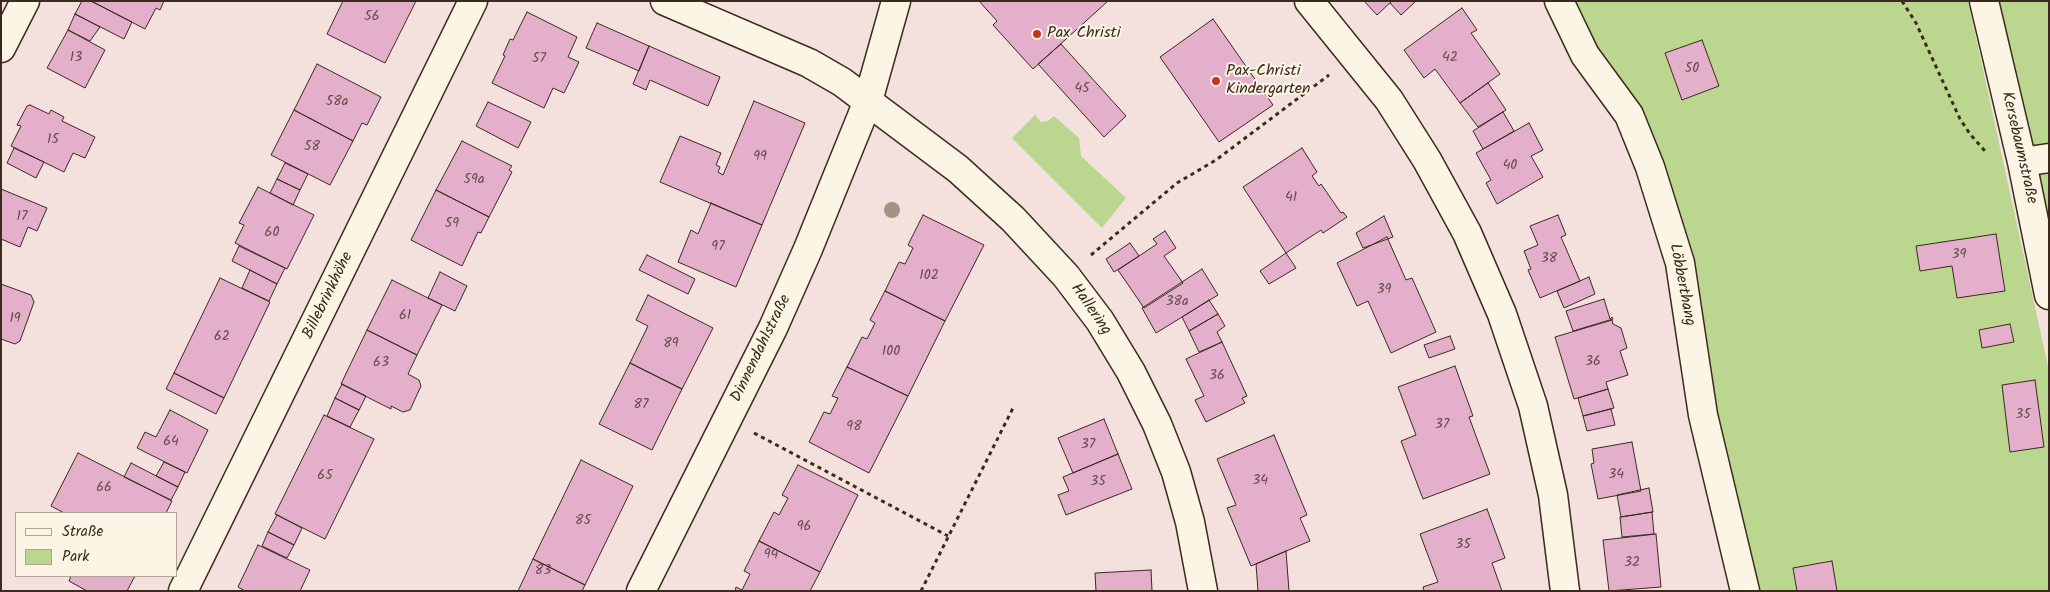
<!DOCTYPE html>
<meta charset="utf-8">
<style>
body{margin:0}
#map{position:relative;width:2050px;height:592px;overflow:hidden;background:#f4e0dd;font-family:Kalam,sans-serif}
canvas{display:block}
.frame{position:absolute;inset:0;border:2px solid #3b2a1e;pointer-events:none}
.legend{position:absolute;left:15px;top:512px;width:162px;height:65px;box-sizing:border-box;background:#fcf5e5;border:1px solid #afa495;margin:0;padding:6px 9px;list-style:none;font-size:15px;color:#3b2a1e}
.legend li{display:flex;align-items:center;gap:10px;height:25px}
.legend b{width:25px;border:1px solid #afa495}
</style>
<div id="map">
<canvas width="2050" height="592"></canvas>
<div class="frame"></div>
<ul class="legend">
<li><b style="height:6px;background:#fcf5e5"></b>Straße</li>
<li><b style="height:14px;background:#bbd68e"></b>Park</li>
</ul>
</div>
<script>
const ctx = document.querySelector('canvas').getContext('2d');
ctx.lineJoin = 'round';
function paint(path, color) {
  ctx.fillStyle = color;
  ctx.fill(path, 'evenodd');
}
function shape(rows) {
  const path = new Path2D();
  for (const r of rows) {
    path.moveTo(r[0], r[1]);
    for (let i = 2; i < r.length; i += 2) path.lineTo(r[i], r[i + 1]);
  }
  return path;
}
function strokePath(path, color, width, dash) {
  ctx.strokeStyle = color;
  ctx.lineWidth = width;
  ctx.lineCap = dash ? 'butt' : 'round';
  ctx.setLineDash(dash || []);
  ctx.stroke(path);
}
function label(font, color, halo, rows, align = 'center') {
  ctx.font = font + ' Kalam,sans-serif';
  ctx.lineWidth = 4;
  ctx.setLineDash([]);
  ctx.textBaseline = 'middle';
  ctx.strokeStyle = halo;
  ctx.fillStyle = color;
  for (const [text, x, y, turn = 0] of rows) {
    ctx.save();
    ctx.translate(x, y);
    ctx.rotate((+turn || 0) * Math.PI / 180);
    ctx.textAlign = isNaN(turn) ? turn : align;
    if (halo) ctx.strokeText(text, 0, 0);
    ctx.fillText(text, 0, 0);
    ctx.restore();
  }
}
const green = shape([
 [1553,1,1968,1,2049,371,2049,591,1737,591,1684,328,1624,128],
 [1996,1,2049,1,2049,240],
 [1035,115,1041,122,1048,121,1054,116,1079,138,1081,156,1126,198,1102,228,1012,138]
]);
const building = shape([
 [82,1,91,1,132,22,124,39,75,14,82,1],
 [91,1,164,1,160,10,156,8,145,29,91,1],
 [343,1,416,1,385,63,327,34,343,1],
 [979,1,1108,1,1033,69,993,25,997,21,979,1],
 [1364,1,1392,1,1377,15,1364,1],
 [1392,1,1416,1,1401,15,1390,3,1392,1],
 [1462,8,1477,30,1471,33,1500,74,1460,103,1435,69,1424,78,1404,50,1462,8],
 [527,12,577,37,568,57,579,62,564,93,553,88,544,108,492,83,505,56,503,55,510,39,513,40,527,12],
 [75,14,100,27,90,41,68,30,75,14],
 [1213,19,1273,105,1219,142,1160,57,1213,19],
 [597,23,649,46,639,71,586,48,597,23],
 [68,30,105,50,85,88,47,68,68,30],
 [1702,40,1719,86,1682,100,1665,53,1702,40],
 [1061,44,1126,116,1104,137,1038,64,1061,44],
 [649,46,720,77,708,106,650,80,646,90,633,84,649,46],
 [317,64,381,97,367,125,362,123,353,141,294,110,317,64],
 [1488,83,1506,110,1478,127,1460,103,1488,83],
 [754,101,805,123,762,225,660,182,680,136,721,153,716,165,720,167,718,172,723,175,754,101],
 [488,102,531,122,518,148,476,126,488,102],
 [30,105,49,114,51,110,64,117,62,121,95,137,85,158,73,153,64,172,11,146,21,126,17,125,27,106,30,105],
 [294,110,353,141,330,185,271,155,294,110],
 [1503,112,1514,131,1483,149,1473,131,1503,112],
 [1529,123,1543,150,1531,156,1543,177,1497,204,1486,183,1491,180,1476,153,1529,123],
 [462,141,512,166,509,170,512,172,489,217,436,190,462,141],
 [14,148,44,162,36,178,7,163,14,148],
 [1302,148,1317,172,1312,176,1319,186,1321,184,1341,213,1343,212,1347,217,1323,233,1321,230,1286,253,1243,187,1302,148],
 [285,163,308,174,300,190,277,179,285,163],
 [277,179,300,190,293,205,270,193,277,179],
 [258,187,314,215,287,269,235,243,244,225,239,223,258,187],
 [1,189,47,208,37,231,28,227,20,247,1,239,1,189],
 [436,190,489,217,481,233,478,232,462,266,411,240,436,190],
 [711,203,762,225,736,287,678,262,691,230,698,234,711,203],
 [923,215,984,245,945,321,885,291,899,262,905,264,913,248,908,245,923,215],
 [1558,215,1566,235,1561,237,1580,281,1540,298,1528,270,1531,269,1524,251,1538,245,1530,226,1558,215],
 [1384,216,1393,237,1363,248,1356,233,1384,216],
 [1165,231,1176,248,1164,256,1183,283,1144,308,1118,270,1157,244,1153,239,1165,231],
 [1996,234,2005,291,1957,298,1952,266,1920,271,1916,246,1996,234],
 [1387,237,1406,280,1412,278,1436,332,1391,353,1368,301,1357,306,1337,263,1387,237],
 [1130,243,1139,256,1114,272,1106,259,1130,243],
 [239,246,285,268,277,284,232,261,239,246],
 [1286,253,1296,268,1269,284,1260,271,1286,253],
 [647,255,695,279,688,294,639,270,647,255],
 [1202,269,1218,295,1156,333,1142,308,1202,269],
 [250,270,277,284,269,301,242,288,250,270],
 [440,272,467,286,455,311,428,298,440,272],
 [1589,277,1595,294,1564,308,1557,291,1589,277],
 [220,278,270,302,224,398,174,373,220,278],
 [392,280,442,305,417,355,367,330,392,280],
 [1,284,31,295,34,302,20,341,15,344,1,339,1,284],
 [885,291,945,321,908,396,847,367,862,337,867,339,875,323,870,320,885,291],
 [648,295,713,328,682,389,630,363,648,326,636,320,648,295],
 [1604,299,1610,319,1612,317,1613,319,1573,331,1566,311,1604,299],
 [1209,300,1218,314,1189,331,1182,317,1209,300],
 [1218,314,1225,326,1217,332,1222,342,1199,352,1189,331,1218,314],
 [1612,320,1613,324,1621,328,1627,348,1620,351,1628,375,1606,382,1608,389,1574,399,1555,337,1612,320],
 [2010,324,2014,342,1982,348,1979,330,2010,324],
 [367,330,417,355,408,374,419,380,421,386,410,410,403,412,391,406,391,409,341,384,367,330],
 [1450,336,1455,349,1429,358,1424,345,1450,336],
 [1222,342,1247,396,1242,398,1245,403,1206,422,1195,400,1204,396,1186,359,1222,342],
 [630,363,682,389,652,450,599,424,630,363],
 [1455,366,1473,416,1469,417,1490,474,1423,499,1401,441,1416,435,1398,387,1455,366],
 [847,367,908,396,869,473,809,442,824,412,830,414,838,398,832,396,847,367],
 [174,373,224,398,216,414,166,389,174,373],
 [2035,380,2044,447,2010,452,2002,385,2035,380],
 [342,384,366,396,359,410,335,398,342,384],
 [1608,389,1614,408,1583,416,1578,398,1608,389],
 [335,398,359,410,350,427,327,416,335,398],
 [1611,409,1615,425,1587,431,1583,416,1611,409],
 [170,410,208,430,187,473,137,448,145,432,156,437,170,410],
 [324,415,374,439,325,539,275,514,324,415],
 [1104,419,1118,454,1073,473,1058,438,1104,419],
 [1274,435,1307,515,1300,518,1310,541,1251,566,1227,508,1236,505,1217,459,1274,435],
 [1632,442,1641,491,1598,499,1591,464,1594,463,1592,449,1632,442],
 [78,453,172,501,166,513,64,513,51,506,78,453],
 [1118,454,1132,489,1066,515,1058,495,1069,491,1063,477,1118,454],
 [581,460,633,486,585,585,533,559,581,460],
 [164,462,185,472,178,487,156,476,164,462],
 [131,463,178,487,171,500,124,477,131,463],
 [798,465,858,495,820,572,759,541,774,512,779,515,788,498,782,495,798,465],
 [1649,488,1653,512,1621,517,1617,495,1649,488],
 [1487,509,1505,558,1492,563,1502,591,1424,591,1423,587,1438,582,1420,534,1487,509],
 [1652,512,1654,534,1622,537,1620,517,1652,512],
 [277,515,302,528,294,545,268,532,277,515],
 [268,532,294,545,287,558,262,546,268,532],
 [1656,534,1661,587,1609,591,1603,540,1656,534],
 [759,541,820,572,810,591,735,591,736,587,742,590,750,574,744,571,759,541],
 [258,545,310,570,300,591,245,591,238,587,258,545],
 [1286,551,1289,591,1258,591,1256,564,1286,551],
 [533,559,585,585,582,591,518,591,533,559],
 [1832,561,1837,591,1797,591,1793,568,1832,561],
 [1151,570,1152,591,1096,591,1095,573,1151,570],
 [71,576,135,576,127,591,87,591,69,581,71,576]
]);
const path = shape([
 [1902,1,1916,23,1960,119,1970,134,1985,151],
 [1091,255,1177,183,1216,160,1329,75],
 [754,433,948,536],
 [921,591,1013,408]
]);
const minor = shape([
 [665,1,809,63,842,82,958,169,1013,219,1066,276,1100,321,1131,372,1157,424,1176,472,1190,522,1203,591],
 [1309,1,1389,100,1427,160,1467,233,1502,314,1533,406,1553,495,1565,591],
 [1559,1,1585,55,1629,115,1650,167,1680,263,1703,415,1745,591],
 [1984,1,2022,162,2049,295],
 [1,48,25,1],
 [2022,162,2049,158],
 [183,591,473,1],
 [641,591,773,328,808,249,868,101,896,1]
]);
const trees = [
 [892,210]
];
const markers = [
 [1037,34,5,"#c8321e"],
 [1216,81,5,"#c8321e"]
];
const numberNames = [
 ["56",372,18],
 ["13",76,59],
 ["42",1450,59],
 ["57",539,60],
 ["50",1692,70],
 ["45",1082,90],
 ["58a",337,103],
 ["15",53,141],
 ["58",312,148],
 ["99",760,158],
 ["40",1510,167],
 ["59a",474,181],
 ["41",1291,199],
 ["17",22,218],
 ["59",452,225],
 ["60",272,234],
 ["97",718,248],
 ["39",1959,256],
 ["38",1549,260],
 ["102",929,277],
 ["39",1384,291],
 ["38a",1177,303],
 ["61",405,317],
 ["19",15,320],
 ["62",222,338],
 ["89",671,345],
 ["100",891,353],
 ["36",1593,363],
 ["63",381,364],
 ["36",1217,377],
 ["87",641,406],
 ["35",2023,416],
 ["37",1442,426],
 ["98",854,428],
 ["64",171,443],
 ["37",1088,446],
 ["34",1616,476],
 ["65",325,477],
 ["34",1260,482],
 ["35",1098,483],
 ["66",104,489],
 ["85",583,522],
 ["96",804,528],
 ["35",1463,546],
 ["94",771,556],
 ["32",1632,564],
 ["83",543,572]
];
const poiNames = [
 ["Pax Christi",1047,34],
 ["Pax-Christi",1226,72],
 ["Kindergarten",1226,90]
];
const streetNames = [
 ["Kersebaumstraße",2018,148,77],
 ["Löbberthang",1681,285,79],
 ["Billebrinkhöhe",329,296,-64],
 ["Hallering",1090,310,55],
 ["Dinnendahlstraße",762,349,-64]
];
paint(green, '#bbd68e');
paint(building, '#e3afca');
strokePath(building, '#3b2a1e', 1);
strokePath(minor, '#3b2a1e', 31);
strokePath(path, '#3b2a1e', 3, [4, 4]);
strokePath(minor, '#fcf5e5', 28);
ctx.fillStyle = '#a09483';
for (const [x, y] of trees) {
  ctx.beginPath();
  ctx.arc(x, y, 8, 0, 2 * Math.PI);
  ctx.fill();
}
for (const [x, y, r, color] of markers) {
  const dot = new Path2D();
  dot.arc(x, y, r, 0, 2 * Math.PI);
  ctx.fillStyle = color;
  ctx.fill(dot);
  strokePath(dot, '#fcf5e5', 2);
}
label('14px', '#654b49', null, numberNames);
label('16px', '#3b2a1e', '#fcf5e5', poiNames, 'left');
label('16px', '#3b2a1e', '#fcf5e5', streetNames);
</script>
